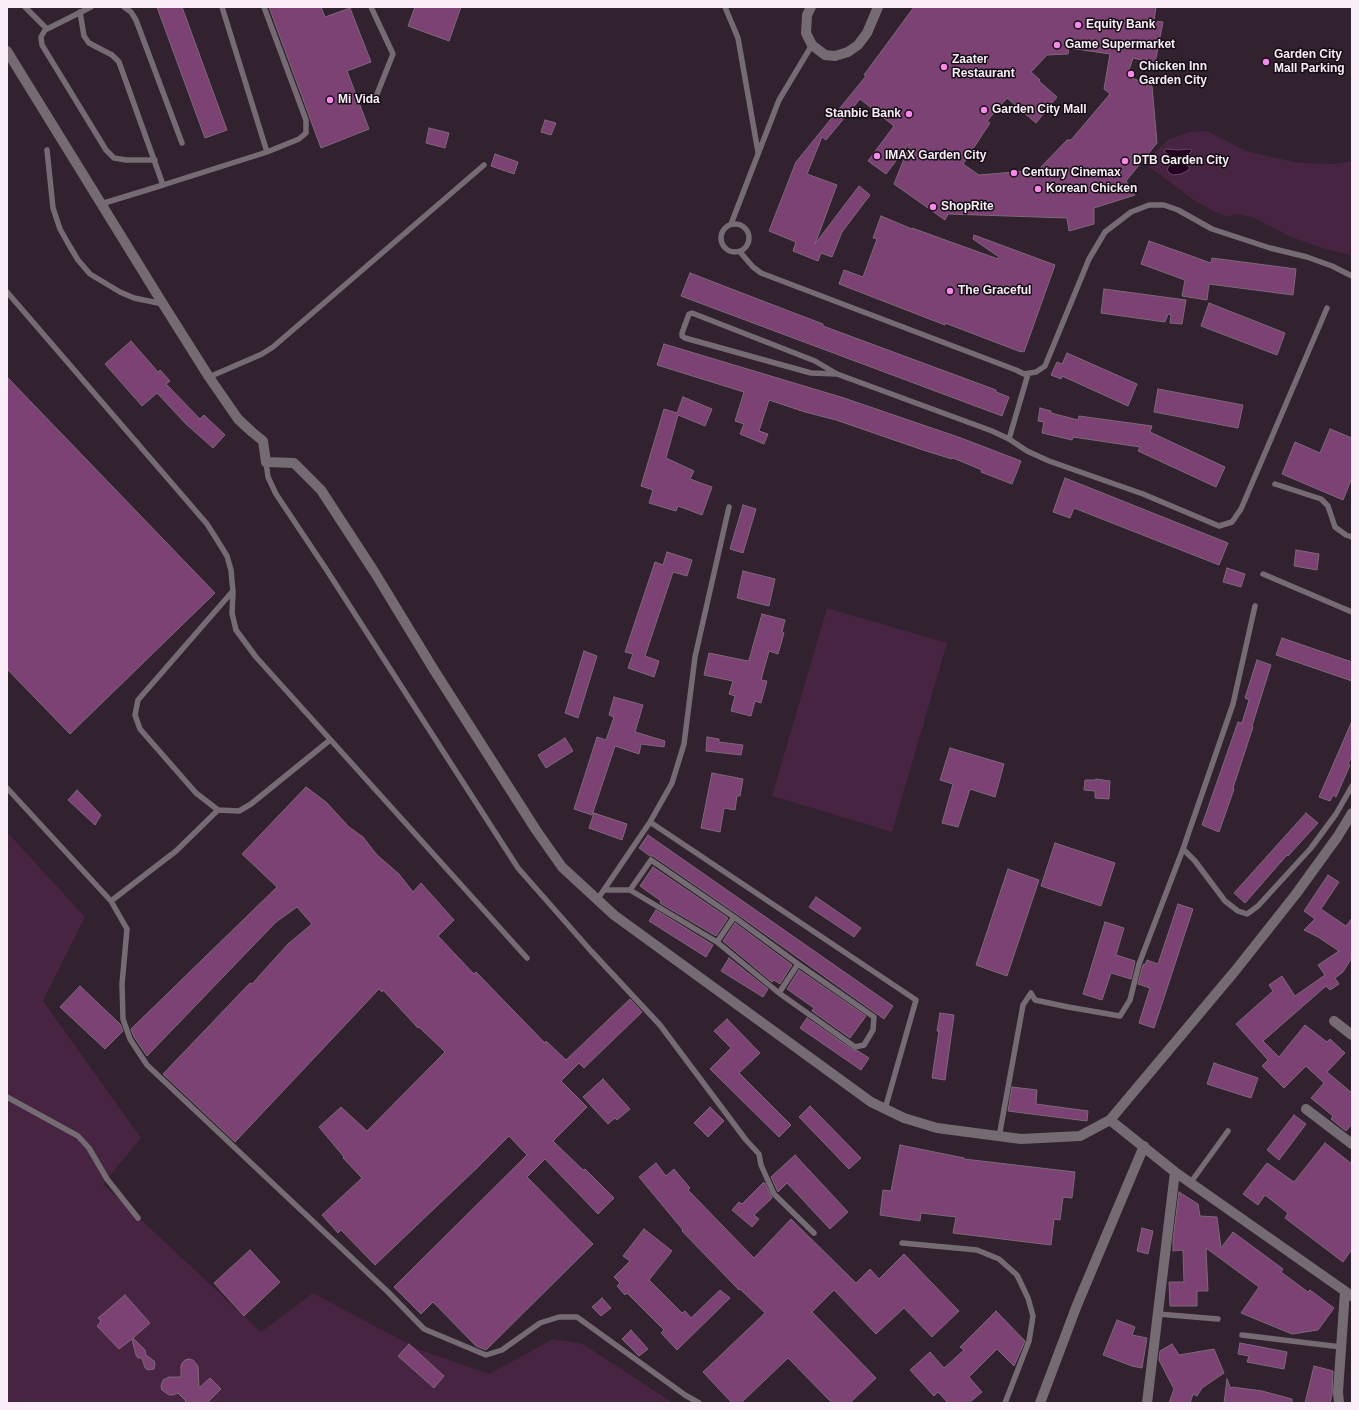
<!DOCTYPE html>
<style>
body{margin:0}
#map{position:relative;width:1359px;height:1410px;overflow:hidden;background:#32212f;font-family:Helvetica,sans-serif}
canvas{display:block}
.frame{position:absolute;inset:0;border:8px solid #f9edf7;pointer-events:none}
</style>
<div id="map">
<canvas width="1359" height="1410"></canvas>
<div class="frame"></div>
</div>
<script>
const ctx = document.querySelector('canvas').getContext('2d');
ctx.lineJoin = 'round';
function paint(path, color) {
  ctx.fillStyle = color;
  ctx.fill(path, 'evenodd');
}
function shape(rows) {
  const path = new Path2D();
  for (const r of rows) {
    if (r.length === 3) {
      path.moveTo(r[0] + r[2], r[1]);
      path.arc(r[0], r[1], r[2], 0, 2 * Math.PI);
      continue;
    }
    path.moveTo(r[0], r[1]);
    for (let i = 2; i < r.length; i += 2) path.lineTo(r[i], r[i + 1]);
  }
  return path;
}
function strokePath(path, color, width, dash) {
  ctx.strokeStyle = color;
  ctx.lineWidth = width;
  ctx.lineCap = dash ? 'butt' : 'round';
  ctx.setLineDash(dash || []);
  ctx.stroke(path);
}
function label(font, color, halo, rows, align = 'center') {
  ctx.font = font + ' Helvetica,sans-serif';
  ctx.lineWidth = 3;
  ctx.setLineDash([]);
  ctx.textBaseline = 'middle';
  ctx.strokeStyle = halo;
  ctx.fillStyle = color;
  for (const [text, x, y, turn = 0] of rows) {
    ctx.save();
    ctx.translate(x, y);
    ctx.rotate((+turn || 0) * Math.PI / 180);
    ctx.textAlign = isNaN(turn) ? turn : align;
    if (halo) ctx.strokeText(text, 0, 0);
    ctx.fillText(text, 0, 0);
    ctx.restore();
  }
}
const green = shape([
 [1207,131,1246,151,1290,161,1302,163,1333,164,1352,161,1352,256,1346,254,1322,248,1291,237,1252,217,1235,214,1227,217,1213,211,1195,201,1147,165,1155,152,1169,139,1189,132],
 [827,608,947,643,892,832,772,796],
 [7,832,85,917,43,1001,141,1138,103,1184,261,1332,313,1293,418,1349,489,1374,553,1339,583,1344,673,1403,7,1403]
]);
const water = shape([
 [1166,149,1178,150,1190,149,1192,151,1186,157,1175,160,1164,151,1166,149],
 [1175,162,1183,162,1189,167,1189,170,1181,174,1173,175,1169,173,1167,169,1170,165,1175,162]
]);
const building = shape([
 [157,7,182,7,227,130,205,138,157,7],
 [269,7,321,7,325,17,350,8,371,62,347,71,369,129,321,148,269,7],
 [415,7,461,7,449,41,408,26,415,7],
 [914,7,1156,7,1154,21,1163,22,1155,63,1133,58,1127,76,1152,86,1157,143,1126,181,1135,195,1094,208,1094,224,1069,231,1067,218,948,214,945,220,894,184,910,144,909,144,886,174,868,161,894,126,860,99,826,140,822,137,807,174,837,185,815,244,859,186,870,195,842,232,832,257,821,253,818,261,793,251,796,242,769,231,796,162,866,76,864,75,914,7],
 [1069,48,1110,54,1104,89,1110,94,1071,140,1067,140,1038,170,979,175,963,164,990,123,987,121,1007,98,1036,123,1057,97,1039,81,1040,80,1031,72,1047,55,1068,54,1069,48],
 [545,120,556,123,551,135,541,132,545,120],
 [429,128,449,133,445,148,426,143,429,128],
 [495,154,518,162,514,174,491,166,495,154],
 [881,216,912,229,912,228,998,259,999,257,973,239,974,235,1055,265,1024,352,1022,351,1021,352,945,323,945,325,839,284,844,270,863,277,877,239,873,238,881,216],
 [1149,241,1211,263,1212,258,1296,269,1293,295,1209,284,1207,300,1182,296,1185,280,1141,264,1149,241],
 [690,273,794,313,823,324,823,326,996,390,996,392,1009,397,1002,416,681,296,690,273],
 [1104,289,1186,300,1182,324,1170,323,1171,315,1168,314,1165,322,1101,313,1104,289],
 [1209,303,1285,333,1277,355,1201,326,1209,303],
 [131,341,158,372,160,370,170,381,166,384,200,419,204,415,225,435,213,448,186,424,157,393,142,406,105,364,131,341],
 [664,344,844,398,961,438,1021,461,1012,484,981,472,982,470,953,458,952,459,923,450,836,420,805,412,769,400,759,431,768,434,764,444,740,434,744,424,735,421,744,392,657,365,664,344],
 [1067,353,1137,384,1128,406,1062,376,1061,379,1051,375,1057,362,1062,364,1067,353],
 [7,377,215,593,70,734,7,669,7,377],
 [1158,389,1243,405,1238,428,1154,412,1158,389],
 [683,397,712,409,705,426,678,415,666,458,694,471,690,479,712,487,702,515,678,506,676,511,649,503,653,490,641,486,664,409,677,413,683,397],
 [1040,408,1051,411,1051,413,1078,420,1079,416,1152,426,1150,432,1225,467,1216,487,1138,451,1140,447,1073,437,1072,440,1042,433,1044,422,1038,421,1040,408],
 [1330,429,1352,438,1352,478,1343,500,1282,474,1295,442,1320,453,1330,429],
 [1065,478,1228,543,1219,565,1074,508,1070,518,1053,512,1065,478],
 [743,505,756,509,743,553,730,549,743,505],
 [1296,550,1319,554,1317,570,1294,566,1296,550],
 [667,552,692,560,687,576,673,572,645,656,659,661,654,677,628,668,633,654,625,652,655,562,663,565,667,552],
 [1227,568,1245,574,1241,587,1223,582,1227,568],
 [743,571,775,579,769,606,737,598,743,571],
 [762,614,785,620,782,632,784,633,778,654,769,651,761,680,767,681,761,703,755,701,751,716,731,711,735,696,729,694,733,681,704,675,709,653,748,661,749,660,762,614],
 [1282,638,1352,662,1352,681,1276,655,1282,638],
 [584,651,597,656,578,718,565,713,584,651],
 [1257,660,1271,665,1252,726,1253,727,1233,788,1234,789,1219,832,1202,825,1238,722,1242,723,1249,700,1245,698,1257,660],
 [614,697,643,705,635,732,665,741,664,747,641,744,639,754,615,746,592,815,574,809,597,737,606,740,614,717,609,715,614,697],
 [1352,721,1352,756,1348,764,1350,765,1336,797,1333,795,1330,801,1319,797,1352,721],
 [707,737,719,739,719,742,743,745,741,755,706,751,707,737],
 [565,738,573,751,546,768,538,755,565,738],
 [950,748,1004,764,995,797,970,789,958,827,942,823,953,784,940,780,950,748],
 [712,773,743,779,740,796,737,796,735,810,724,808,720,832,701,828,712,773],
 [1096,779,1110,781,1109,799,1095,798,1095,791,1084,790,1085,780,1096,780,1096,779],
 [306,787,326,802,349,827,363,837,377,855,399,874,413,892,421,883,454,920,438,936,474,974,476,972,545,1043,546,1041,566,1060,630,999,642,1012,584,1068,579,1063,561,1081,587,1107,553,1141,583,1170,585,1169,614,1198,598,1214,545,1159,527,1177,593,1244,486,1350,476,1346,433,1302,421,1314,394,1287,527,1155,509,1136,477,1168,375,1265,341,1230,338,1233,322,1215,362,1178,343,1158,344,1157,319,1127,341,1107,367,1131,445,1052,419,1027,418,1028,383,990,382,992,379,989,235,1142,163,1074,250,983,252,984,288,944,312,924,297,907,276,922,147,1056,134,1037,131,1029,277,887,242,854,306,787],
 [77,790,101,815,95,825,68,800,77,790],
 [594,813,627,824,622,840,589,828,594,813],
 [1306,813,1318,823,1288,856,1287,855,1245,903,1234,893,1306,813],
 [648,835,893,1006,884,1019,737,914,653,856,650,856,639,848,648,835],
 [1055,843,1115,863,1101,906,1041,886,1055,843],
 [653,867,728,918,716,936,660,903,661,901,640,886,653,867],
 [1008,869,1039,880,1007,976,976,965,1008,869],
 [1328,875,1339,882,1321,909,1346,926,1352,918,1352,960,1351,959,1343,972,1335,978,1339,984,1330,990,1326,986,1263,1041,1279,1057,1305,1025,1327,1042,1330,1039,1345,1053,1327,1072,1352,1093,1352,1124,1346,1131,1331,1119,1333,1116,1311,1098,1324,1083,1306,1066,1284,1088,1262,1066,1268,1060,1236,1024,1273,991,1269,985,1282,976,1295,996,1325,975,1318,965,1339,951,1318,937,1304,930,1315,919,1304,911,1328,875],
 [816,897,861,928,854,937,809,907,816,897],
 [1178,904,1193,909,1154,1028,1139,1023,1150,988,1138,984,1143,965,1144,964,1145,965,1147,960,1158,964,1178,904],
 [656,910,713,945,706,957,649,921,656,910],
 [1105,922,1124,928,1116,955,1135,961,1131,979,1111,973,1102,1000,1083,994,1105,922],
 [735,923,792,965,780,984,774,980,772,982,723,941,735,923],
 [729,958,768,989,763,997,721,971,729,958],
 [799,970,866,1016,850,1038,812,1011,814,1008,787,989,799,970],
 [80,986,120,1024,123,1031,105,1049,60,1007,80,986],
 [940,1013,954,1015,945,1080,932,1078,939,1031,937,1031,940,1013],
 [807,1018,853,1050,858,1051,869,1058,861,1070,800,1028,807,1018],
 [727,1019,760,1053,739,1073,791,1125,779,1137,710,1069,731,1048,714,1031,727,1019],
 [1214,1063,1258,1078,1251,1098,1207,1084,1214,1063],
 [603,1079,630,1109,617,1120,615,1118,608,1124,583,1097,603,1079],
 [1012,1087,1037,1090,1036,1104,1088,1111,1087,1121,1008,1111,1012,1087],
 [810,1106,861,1158,849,1169,799,1117,810,1106],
 [710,1107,724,1121,708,1137,694,1123,710,1107],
 [1294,1115,1306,1124,1279,1160,1267,1150,1294,1115],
 [1325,1143,1352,1164,1352,1249,1343,1262,1285,1218,1288,1213,1265,1195,1258,1205,1243,1194,1267,1163,1294,1182,1325,1143],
 [900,1145,964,1158,964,1159,1075,1172,1072,1198,1063,1197,1060,1220,1054,1219,1051,1245,953,1233,956,1217,921,1213,920,1221,880,1215,883,1190,891,1191,900,1145],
 [795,1155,848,1212,830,1229,787,1183,778,1192,771,1177,795,1155],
 [656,1163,666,1176,674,1169,690,1188,688,1190,754,1258,791,1219,856,1283,870,1269,879,1279,904,1254,959,1311,932,1337,904,1308,876,1334,834,1290,812,1312,876,1378,850,1403,832,1403,788,1358,741,1403,732,1403,703,1372,765,1313,740,1289,739,1290,682,1231,683,1230,639,1177,656,1163],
 [763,1183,765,1183,772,1198,754,1215,759,1219,752,1227,732,1210,739,1202,742,1204,763,1183],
 [1179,1192,1198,1204,1200,1216,1217,1217,1221,1248,1233,1232,1283,1269,1281,1272,1308,1292,1310,1290,1334,1308,1318,1330,1292,1334,1241,1313,1259,1287,1206,1248,1208,1291,1197,1291,1197,1306,1170,1306,1169,1282,1184,1282,1183,1250,1173,1251,1173,1240,1179,1192],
 [1142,1228,1153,1231,1148,1254,1137,1251,1142,1228],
 [644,1229,672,1251,649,1280,682,1313,685,1311,691,1318,720,1290,730,1298,677,1350,661,1333,664,1330,627,1293,625,1295,617,1286,620,1283,614,1277,630,1261,623,1256,644,1229],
 [250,1250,280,1282,244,1316,214,1283,250,1250],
 [125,1295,150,1323,133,1338,145,1350,146,1355,154,1361,155,1364,154,1369,148,1370,145,1368,142,1358,138,1358,136,1355,132,1339,119,1349,97,1326,101,1321,98,1318,125,1295],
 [602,1298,611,1308,601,1316,592,1307,602,1298],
 [996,1311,1025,1341,1014,1366,997,1349,969,1377,982,1392,969,1403,948,1403,938,1392,934,1396,910,1370,930,1352,944,1368,964,1350,960,1347,996,1311],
 [1117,1320,1135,1327,1132,1335,1147,1338,1142,1368,1132,1366,1103,1355,1117,1320],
 [631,1330,648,1349,639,1356,622,1339,631,1330],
 [1240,1343,1287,1352,1284,1369,1247,1362,1249,1356,1238,1354,1240,1343],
 [409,1344,444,1376,434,1388,398,1356,409,1344],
 [1172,1344,1179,1355,1214,1349,1224,1373,1202,1388,1197,1396,1193,1394,1190,1403,1169,1403,1174,1389,1159,1360,1160,1351,1172,1344],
 [189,1359,193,1360,198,1366,199,1388,210,1378,221,1389,207,1403,184,1403,186,1401,178,1393,173,1395,169,1395,162,1390,161,1386,163,1380,169,1377,181,1377,181,1367,182,1363,185,1360,189,1359],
 [1314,1366,1333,1371,1332,1395,1330,1403,1305,1403,1314,1366],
 [1227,1379,1231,1389,1232,1387,1262,1391,1292,1399,1292,1403,1224,1403,1227,1379]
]);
const lane = shape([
 [25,7,47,29],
 [91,7,45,30,41,37,42,45,106,150,114,158,126,160,155,160],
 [124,7,131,12,136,20,182,143],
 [222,7,267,152,299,139,306,133,306,120,264,7],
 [371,7,393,54,375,99],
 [725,7,738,38,758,152],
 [80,12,84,36,89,43,112,55,119,62,163,185,101,204],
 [47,150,53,208,60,229,69,245,78,260,90,274,120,292,134,298,163,304],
 [163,185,267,152],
 [735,238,14],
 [731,224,779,100,812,45],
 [740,252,753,267,761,273,1016,370,1024,374,1036,372,1045,366,1089,259,1105,232,1131,212,1149,205,1164,205,1178,210,1212,229,1270,248,1307,257,1332,266,1352,276],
 [7,292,207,524,214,535,227,556,231,570,233,592,232,613,236,630,256,657,527,958],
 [837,374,811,373,685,338,682,336,682,333,689,314,692,313,815,361,837,374,992,431,1009,439,1027,451,1049,461,1143,494,1219,526,1232,522,1241,509,1327,308],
 [209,377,262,354,273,347,484,165],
 [1009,439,1028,374],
 [266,462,268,477,276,494,326,569,518,868,591,951,660,1025,746,1140,759,1154,761,1165,774,1194,814,1233],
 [1275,484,1321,499,1328,506,1335,527,1346,535,1352,537],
 [1263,574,1352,612],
 [232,592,138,700,135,715,140,729,196,793,218,810,239,811,251,804,330,740],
 [7,788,111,901,127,929,122,984,123,1019,130,1039,147,1065,388,1292,424,1329,486,1355,502,1350,540,1323,559,1317,577,1317,685,1395,699,1403],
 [650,822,672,783,684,744,695,657,729,507],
 [1183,849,1195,861,1225,901,1238,911,1247,914,1258,906,1311,848,1336,814,1352,786],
 [604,890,630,890,651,860,734,917,798,964,874,1017,873,1030,864,1045,855,1047,779,993,717,942,630,890],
 [597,900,650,822,916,1000,885,1109],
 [111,901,176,851,218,810],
 [717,942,734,917],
 [779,993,798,964],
 [7,1097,78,1136,89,1148,107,1179,138,1218],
 [999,1137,1023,1005,1031,993,1035,1000,1068,1007,1120,1016,1130,1000,1139,964,1183,849,1233,704,1255,606],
 [1191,1182,1228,1131],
 [902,1243,977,1250,999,1259,1017,1275,1028,1298,1033,1316,1029,1341,1005,1403],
 [1158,1314,1218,1319],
 [1242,1335,1341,1347]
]);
const street = shape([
 [811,7,807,15,806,33,812,45,825,55,835,56,848,52,858,45,867,33,878,7],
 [7,51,163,304,209,377,238,419,252,432,263,441,266,462,294,463,321,490,375,573,434,670,536,830,562,867,614,915,871,1102,904,1118,937,1128,1021,1139,1080,1136,1110,1120,1235,971,1296,894,1338,836,1352,813],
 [1334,1021,1352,1035],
 [1306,1109,1352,1144],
 [1110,1120,1175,1172,1352,1296],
 [1040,1403,1077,1305,1144,1146],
 [1147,1403,1175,1172],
 [1339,1403,1338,1392,1345,1291]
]);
const markers = [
 [1078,25,4,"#f888ea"],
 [1057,45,4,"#f888ea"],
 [1266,62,4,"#f888ea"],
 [944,67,4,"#f888ea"],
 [1131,74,4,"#f888ea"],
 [330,100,4,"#f888ea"],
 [984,110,4,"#f888ea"],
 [909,114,4,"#f888ea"],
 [877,156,4,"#f888ea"],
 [1125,161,4,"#f888ea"],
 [1014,173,4,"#f888ea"],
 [1038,189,4,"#f888ea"],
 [933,207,4,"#f888ea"],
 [950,291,4,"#f888ea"]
];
const poiNames = [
 ["Equity Bank",1086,25],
 ["Game Supermarket",1065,45],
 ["Garden City",1274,55],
 ["Mall Parking",1274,69],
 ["Zaater",952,60],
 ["Restaurant",952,74],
 ["Chicken Inn",1139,67],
 ["Garden City",1139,81],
 ["Mi Vida",338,100],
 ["Garden City Mall",992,110],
 ["Stanbic Bank",901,114,"right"],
 ["IMAX Garden City",885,156],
 ["DTB Garden City",1133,161],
 ["Century Cinemax",1022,173],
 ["Korean Chicken",1046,189],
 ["ShopRite",941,207],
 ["The Graceful",958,291]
];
paint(green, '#462442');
paint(water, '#240021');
strokePath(water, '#644761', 1);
paint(building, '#7b4273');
strokePath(building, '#7d6979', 1);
strokePath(lane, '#756c73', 5.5);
strokePath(street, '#756c73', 10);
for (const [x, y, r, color] of markers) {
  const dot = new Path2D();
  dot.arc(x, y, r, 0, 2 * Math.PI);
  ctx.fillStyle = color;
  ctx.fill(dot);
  strokePath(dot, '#150e14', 1.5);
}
label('bold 12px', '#f9edf7', '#150e14', poiNames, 'left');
</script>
